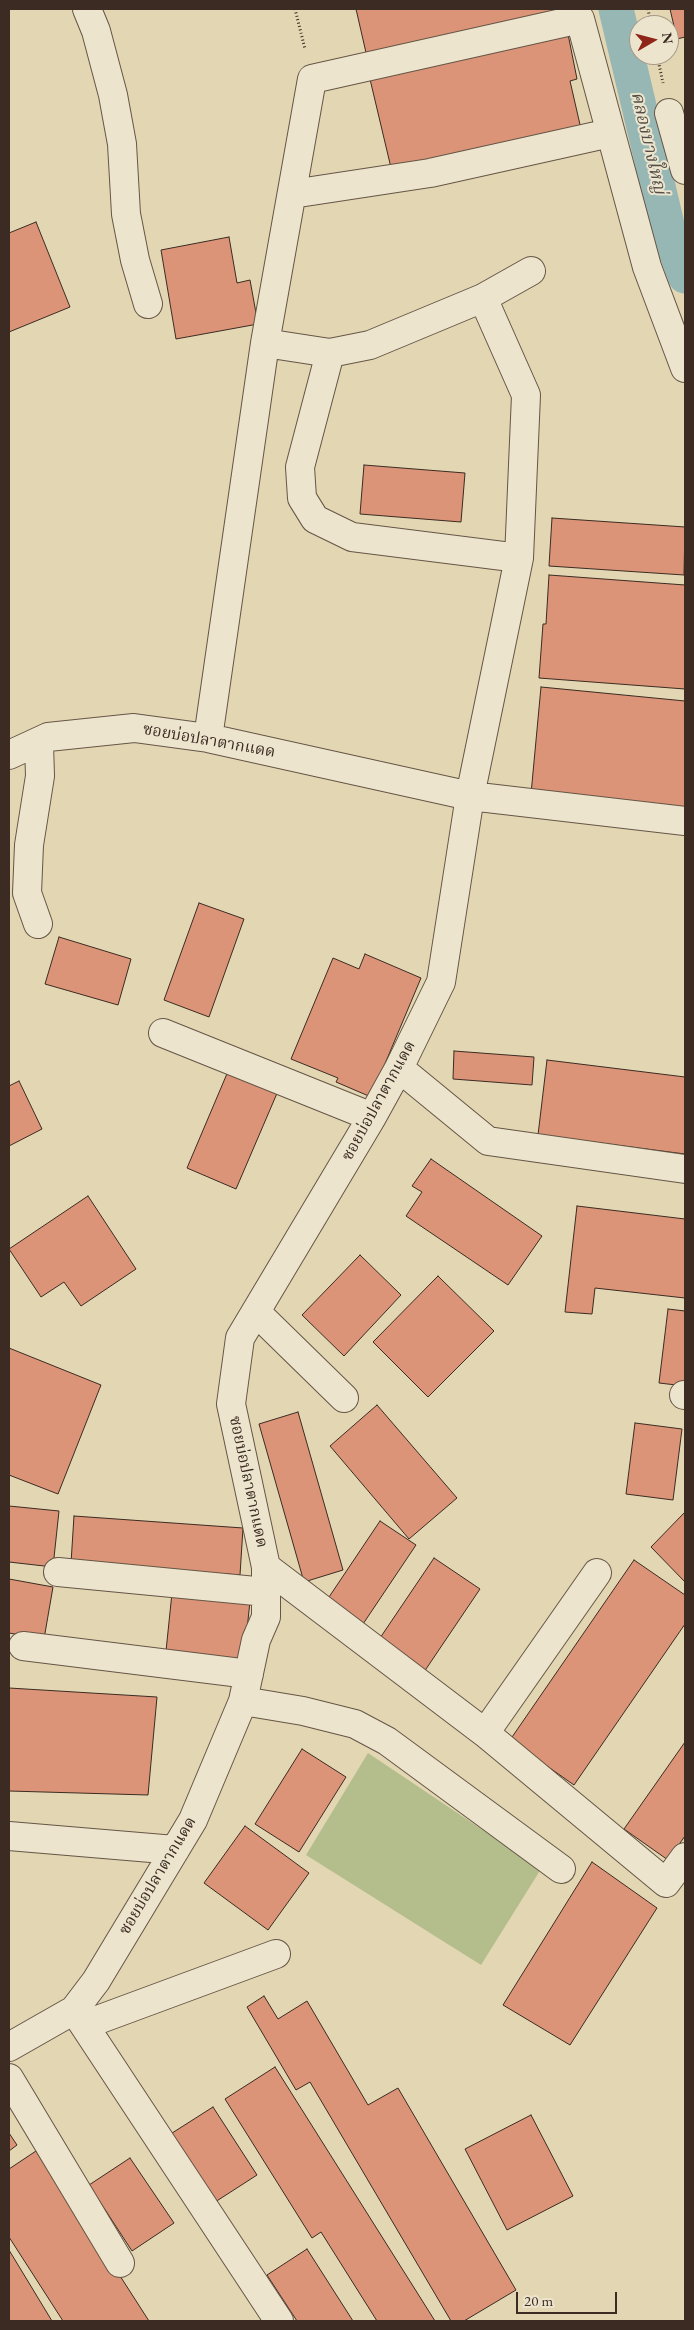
<!DOCTYPE html>
<meta charset="utf-8">
<style>
body{margin:0}
#map{position:relative;width:694px;height:2330px;overflow:hidden;background:#e3d6b3;font-family:"EB Garamond",serif}
canvas{display:block}
.frame{position:absolute;inset:0;border:10px solid #3b2b22;pointer-events:none}
.north{position:absolute;left:629px;top:15px;width:50px;height:50px;box-sizing:border-box;background:#ede4ce;border:1px solid #a69a89;border-radius:50%;rotate:82deg;font-size:14px;font-weight:700;line-height:20px;text-align:center;color:#3b2b22}
.north::after{content:'';display:block;margin:auto;width:18px;height:22px;background:#8f2418;clip-path:polygon(50% 0,100% 100%,50% 72%,0 100%)}
.scale{position:absolute;left:516px;top:2292px;width:101px;height:22px;box-sizing:border-box;border:2px solid #3b2b22;border-top:0;padding-left:6px;font-size:15px;line-height:18px;white-space:nowrap;color:#3b2b22;-webkit-text-stroke:4px #ede4ce;paint-order:stroke}
</style>
<div id="map">
<canvas width="694" height="2330"></canvas>
<div class="frame"></div>
<div class="north">N</div>
<div class="scale">20 m</div>
</div>
<script>
const ctx = document.querySelector('canvas').getContext('2d');
ctx.lineJoin = 'round';
function paint(path, color) {
  ctx.fillStyle = color;
  ctx.fill(path, 'evenodd');
}
function shape(rows) {
  const path = new Path2D();
  for (const r of rows) {
    path.moveTo(r[0], r[1]);
    for (let i = 2; i < r.length; i += 2) path.lineTo(r[i], r[i + 1]);
  }
  return path;
}
function strokePath(path, color, width, dash) {
  ctx.strokeStyle = color;
  ctx.lineWidth = width;
  ctx.lineCap = dash ? 'butt' : 'round';
  ctx.setLineDash(dash || []);
  ctx.stroke(path);
}
function label(font, color, halo, rows, align = 'center') {
  ctx.font = font + ' "EB Garamond","Noto Serif Thai",serif';
  ctx.lineWidth = 4;
  ctx.setLineDash([]);
  ctx.textBaseline = 'middle';
  ctx.strokeStyle = halo;
  ctx.fillStyle = color;
  for (const [text, x, y, turn = 0] of rows) {
    ctx.save();
    ctx.translate(x, y);
    ctx.rotate((+turn || 0) * Math.PI / 180);
    ctx.textAlign = isNaN(turn) ? turn : align;
    if (halo) ctx.strokeText(text, 0, 0);
    ctx.fillText(text, 0, 0);
    ctx.restore();
  }
}
const green = shape([
 [368,1753,541,1869,481,1965,306,1855]
]);
const canal = shape([
 [616,9,669,233,685,276]
]);
const building = shape([
 [356,9,562,9,563,13,367,57,356,9],
 [670,9,685,9,685,37,677,39,670,9],
 [567,29,577,79,570,81,581,129,392,172,369,75,567,29],
 [36,222,70,307,9,332,9,233,36,222],
 [229,237,237,283,250,280,258,324,176,339,161,250,229,237],
 [364,465,465,473,461,522,360,514,364,465],
 [552,518,685,527,684,575,549,566,552,518],
 [549,575,685,585,685,689,539,678,543,624,546,624,549,575],
 [541,687,685,701,685,808,531,794,541,687],
 [199,903,244,919,209,1017,164,1000,199,903],
 [59,937,131,959,118,1005,45,984,59,937],
 [365,954,421,978,371,1097,336,1082,338,1078,291,1059,333,958,359,969,365,954],
 [454,1051,534,1057,532,1085,453,1079,454,1051],
 [547,1060,685,1077,685,1154,538,1135,547,1060],
 [229,1069,278,1091,236,1189,187,1168,229,1069],
 [19,1081,42,1129,9,1146,9,1086,19,1081],
 [431,1159,542,1236,508,1285,406,1216,422,1192,412,1186,431,1159],
 [88,1196,136,1269,81,1306,64,1282,41,1297,9,1249,88,1196],
 [577,1206,685,1219,685,1298,595,1288,592,1314,565,1312,577,1206],
 [360,1255,401,1295,344,1356,302,1315,360,1255],
 [438,1276,494,1331,428,1397,373,1342,438,1276],
 [668,1309,685,1311,685,1386,659,1383,668,1309],
 [9,1348,101,1385,58,1494,9,1475,9,1348],
 [377,1405,457,1498,409,1539,330,1446,377,1405],
 [298,1412,343,1570,304,1582,259,1424,298,1412],
 [635,1423,682,1429,673,1500,626,1494,635,1423],
 [9,1506,59,1511,53,1567,9,1562,9,1506],
 [685,1512,685,1582,651,1547,685,1512],
 [74,1516,243,1528,240,1575,71,1563,74,1516],
 [380,1521,416,1545,361,1627,325,1603,380,1521],
 [434,1558,480,1589,424,1672,378,1641,434,1558],
 [634,1560,685,1595,685,1624,574,1785,510,1740,634,1560],
 [9,1579,53,1587,44,1639,9,1633,9,1579],
 [172,1593,250,1601,244,1659,166,1651,172,1593],
 [9,1688,157,1697,148,1795,9,1791,9,1688],
 [685,1742,685,1836,668,1860,624,1829,685,1742],
 [302,1749,346,1777,299,1852,255,1824,302,1749],
 [245,1826,309,1873,268,1930,204,1883,245,1826],
 [592,1862,657,1908,570,2045,503,2005,592,1862],
 [264,1996,278,2019,307,2001,368,2105,398,2088,516,2290,464,2321,451,2321,310,2082,296,2090,247,2007,264,1996],
 [275,2067,435,2321,377,2321,321,2232,312,2238,225,2099,275,2067],
 [213,2107,257,2175,212,2204,169,2135,213,2107],
 [531,2115,573,2196,507,2230,465,2149,531,2115],
 [9,2133,17,2145,9,2151,9,2133],
 [36,2151,92,2239,95,2237,149,2321,63,2321,9,2237,9,2169,36,2151],
 [130,2158,174,2223,132,2251,89,2185,130,2158],
 [307,2249,353,2321,297,2321,267,2275,307,2249],
 [9,2250,52,2321,9,2321,9,2250]
]);
const path = shape([
 [295,9,305,49],
 [648,9,651,25],
 [657,55,663,83]
]);
const minor = shape([
 [87,9,96,31,113,95,122,144,126,214,135,260,148,304],
 [669,113,685,170],
 [292,194,430,173,610,133],
 [265,343,330,353,370,345,483,298,531,271],
 [330,353,300,467,302,498,315,519,352,537,519,558],
 [208,738,265,343,312,79,580,19,647,267,685,368],
 [9,755,48,737,134,728,208,738,470,796,685,821],
 [38,924,27,893,29,845,40,776,39,744,48,737],
 [163,1033,372,1117],
 [399,1068,488,1141,685,1169],
 [256,1312,344,1398],
 [684,1395,685,1395],
 [266,1567,485,1733,666,1883,685,1857],
 [58,1572,266,1592],
 [23,1646,249,1674],
 [243,1701,303,1711,355,1724,387,1741,561,1869],
 [485,1733,597,1573],
 [9,1836,175,1850],
 [74,2010,279,2321],
 [84,2025,276,1954],
 [9,2047,74,2010,96,1981,193,1820,243,1701,256,1640,266,1617,266,1567,231,1404,240,1338,372,1117,399,1068,441,982,470,796,519,558,526,395,483,298],
 [9,2078,120,2263]
]);
const streetNames = [
 ["ซอยบ่อปลาตากแดด",209,741,10],
 ["ซอยบ่อปลาตากแดด",379,1101,-61],
 ["ซอยบ่อปลาตากแดด",248,1482,78],
 ["ซอยบ่อปลาตากแดด",158,1876,-59]
];
const waterNames = [
 ["คลองบางใหญ่",648,143,77]
];
paint(green, '#b4be8c');
strokePath(canal, '#97b7b5', 35);
paint(building, '#db9477');
strokePath(building, '#3b2b22', 1);
strokePath(minor, '#655646', 30);
strokePath(path, '#3b2b22', 3, [1, 2.5]);
strokePath(minor, '#ede4ce', 28);
label('16px', '#3b2b22', '#ede4ce', streetNames);
label('italic 18px', '#524e47', '#ede4ce', waterNames);
</script>
